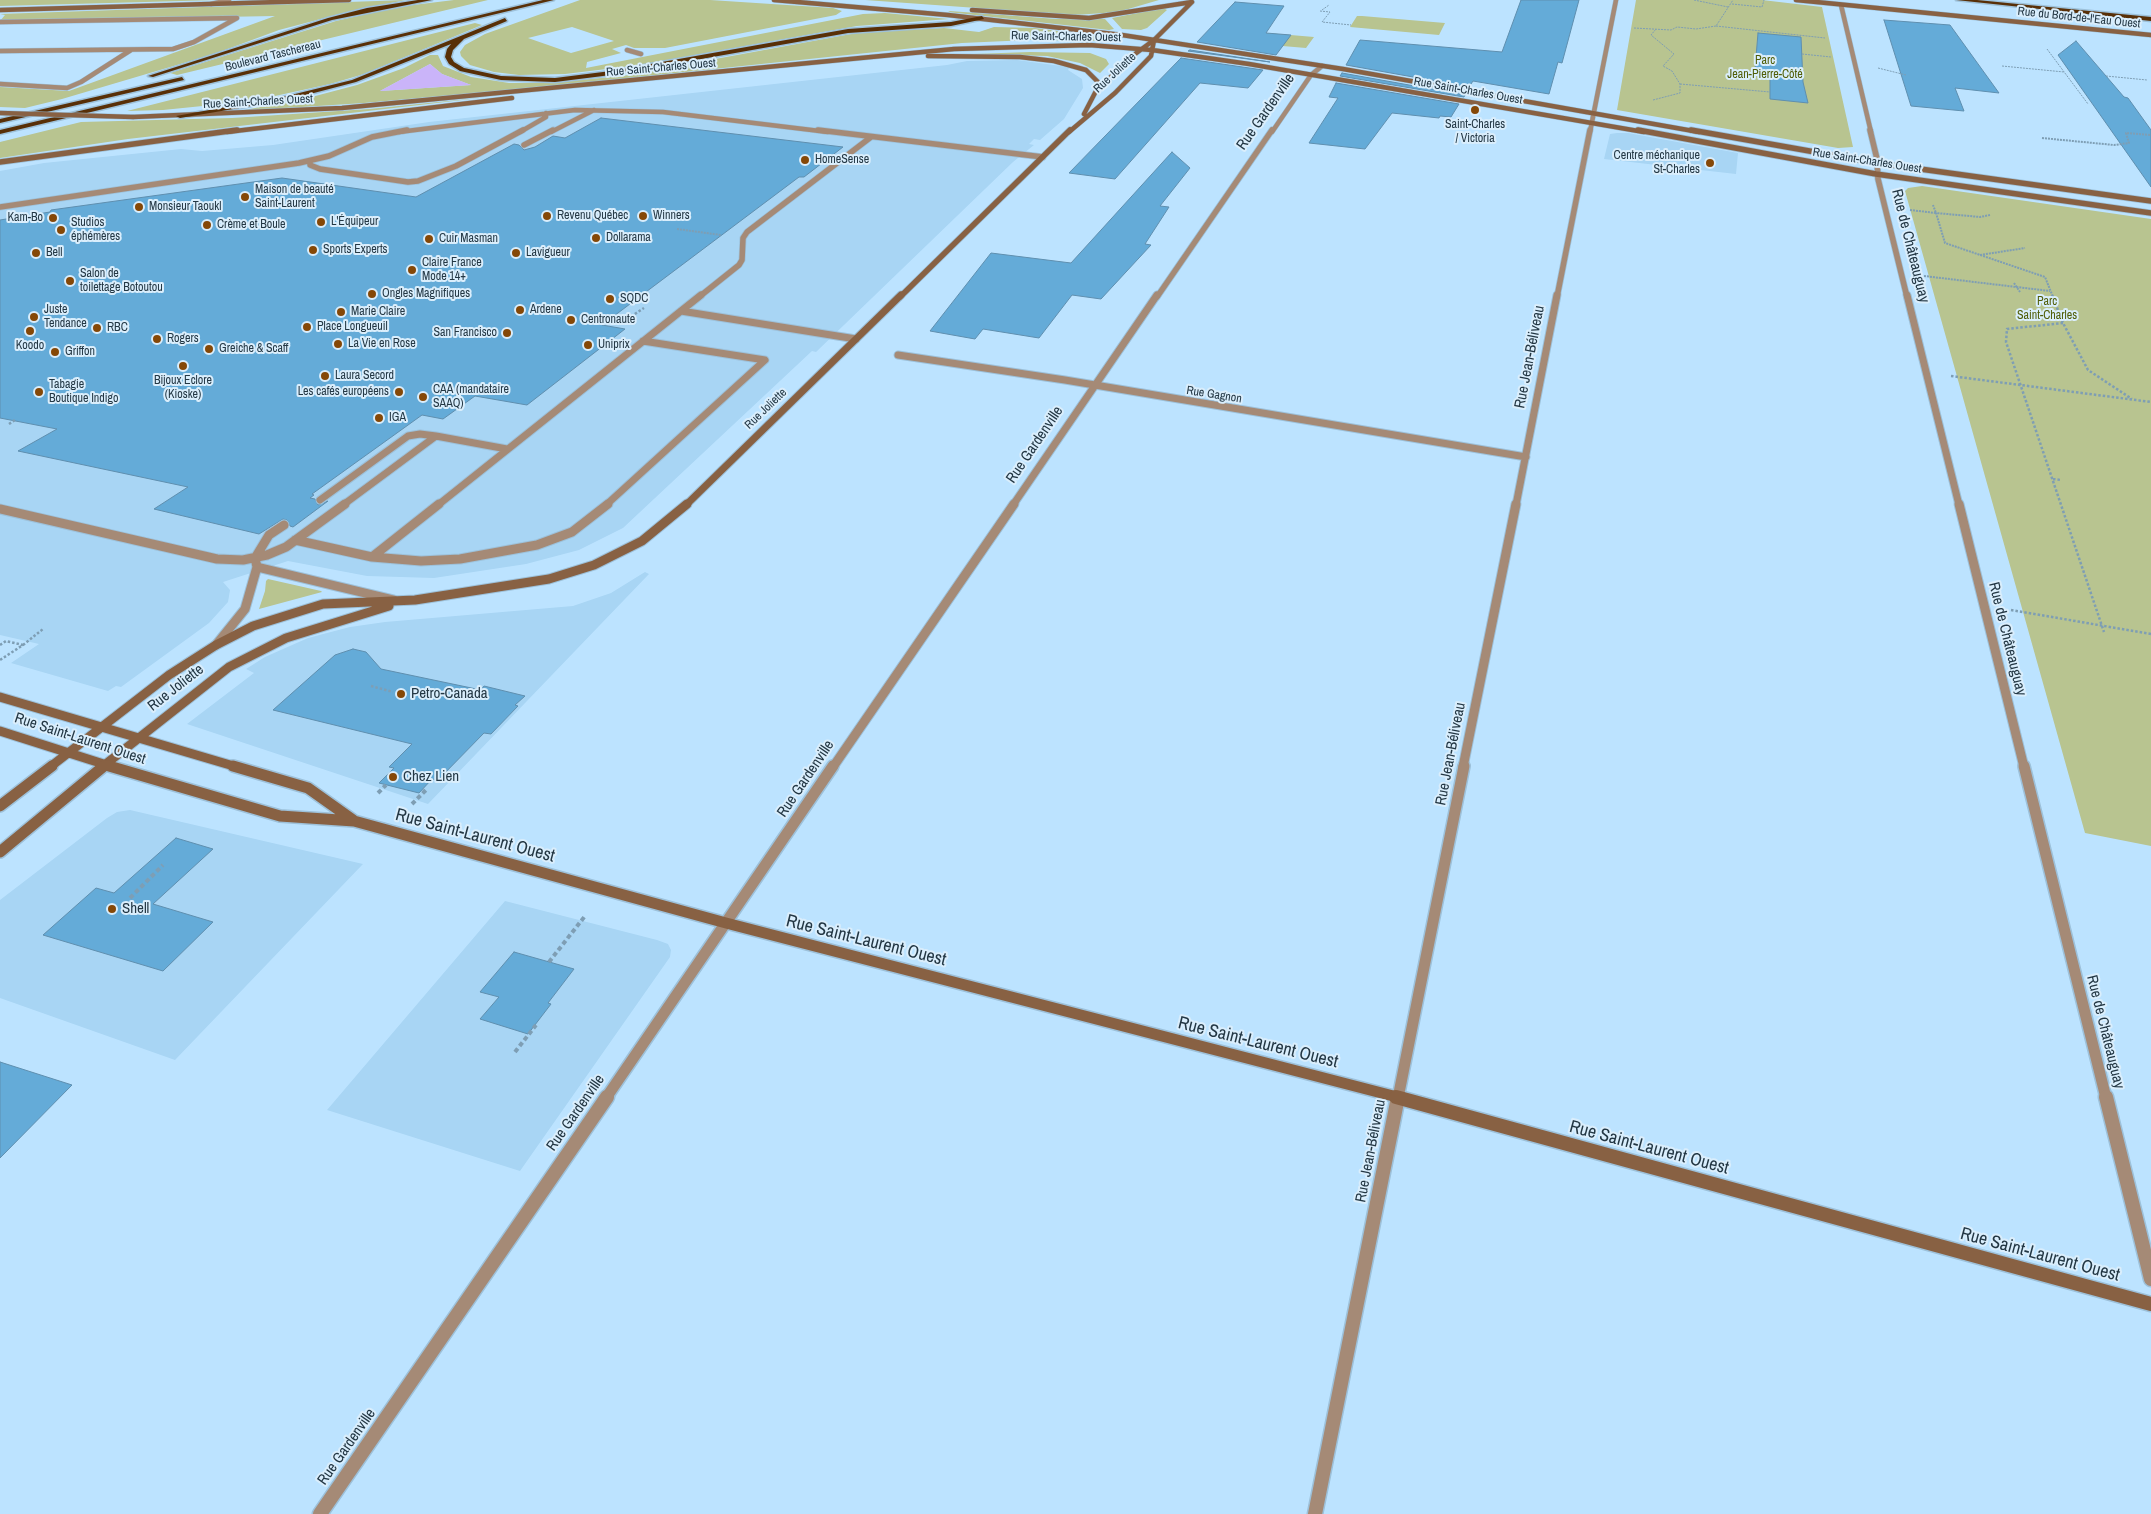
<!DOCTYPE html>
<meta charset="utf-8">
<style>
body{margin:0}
canvas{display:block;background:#bce3ff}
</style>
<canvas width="2151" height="1514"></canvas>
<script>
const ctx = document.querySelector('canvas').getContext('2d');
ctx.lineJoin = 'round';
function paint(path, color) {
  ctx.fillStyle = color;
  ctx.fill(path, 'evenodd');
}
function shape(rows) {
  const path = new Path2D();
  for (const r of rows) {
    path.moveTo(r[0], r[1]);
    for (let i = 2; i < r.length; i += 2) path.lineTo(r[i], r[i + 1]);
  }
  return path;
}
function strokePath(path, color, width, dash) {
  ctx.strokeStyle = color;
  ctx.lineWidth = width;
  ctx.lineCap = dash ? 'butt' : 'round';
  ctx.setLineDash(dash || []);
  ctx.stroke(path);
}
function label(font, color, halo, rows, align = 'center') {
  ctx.font = font + ' "Archivo Narrow",sans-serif';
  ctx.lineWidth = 4;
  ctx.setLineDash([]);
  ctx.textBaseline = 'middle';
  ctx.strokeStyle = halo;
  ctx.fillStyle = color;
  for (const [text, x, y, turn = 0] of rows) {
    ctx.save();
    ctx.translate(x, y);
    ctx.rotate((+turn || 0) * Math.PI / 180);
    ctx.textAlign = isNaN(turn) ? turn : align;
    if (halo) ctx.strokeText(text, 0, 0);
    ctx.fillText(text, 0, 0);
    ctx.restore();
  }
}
const built = shape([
 [1017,60,1061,66,1069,68,1068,70,1082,79,1083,88,1064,119,1040,140,1034,139,1029,144,1034,145,1013,162,816,352,812,351,623,528,579,550,526,564,434,578,367,576,288,561,223,582,230,590,228,602,209,623,121,687,116,686,108,691,11,663,39,644,0,635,0,171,44,163,181,149,202,151,273,145,429,122,947,65,967,61],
 [1617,133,1628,133,1738,153,1736,174,1604,159,1610,134],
 [645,572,649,574,428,804,187,724,254,673,246,669,265,657,308,638,350,627,385,622,573,606,611,593],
 [130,810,363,864,175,1060,0,998,0,900,107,818,117,812],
 [505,901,657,940,668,944,671,950,670,957,520,1171,327,1110]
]);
const green = shape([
 [0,0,217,0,0,6],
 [406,0,351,11,279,30,214,54,62,99,25,108,0,107,0,87,69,91,275,16,0,21,5,15,0,14],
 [454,0,488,0,177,75,170,73,336,21,397,7],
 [580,0,710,0,833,8,842,11,836,15,665,48,634,48,626,45,612,49,621,53,587,62,586,68,863,14,885,13,949,19,857,26,640,65,565,74,519,75,494,72,470,65,461,56,460,52,465,45,485,34],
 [572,27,614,41,571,53,528,38],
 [865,0,1159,0,1118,12,1075,15],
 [1636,0,1762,0,1822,7,1853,147,1838,148,1617,110],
 [1163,8,1167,10,1147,28,1141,30,1122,29,1112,18],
 [950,11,1056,19,1105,19,1114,29,1109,30,948,12],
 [1357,16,1362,16,1445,23,1439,35,1350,27],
 [475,23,482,25,364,74,330,84,252,101,163,110,127,111],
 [994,27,1035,28,1110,38,1107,41,1029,40,962,43,532,88,364,103,239,111,304,99,357,85,404,68,430,55,438,55,443,66,471,77,509,83,547,83,623,76,862,32,944,28,979,32],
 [430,64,442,74,471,85,380,91],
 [1267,33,1314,37,1306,48,1259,44],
 [1030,52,1090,53,1106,59,1109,64,1100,73,1080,63,1047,56,973,54],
 [488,97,128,139,0,158,0,142,81,122,232,118,369,109],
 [1922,186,2151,219,2151,846,2085,833,1905,191,1908,188],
 [268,579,321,591,322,592,259,609,265,591,266,581]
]);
const water = shape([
 [430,64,442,74,471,85,380,91]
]);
const building = shape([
 [1521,0,1579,0,1562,63,1558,62,1549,94,1473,81,1469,87,1346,65,1360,40,1502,52,1521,0],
 [1235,2,1284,6,1266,33,1291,35,1276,55,1197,42,1235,2],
 [1884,20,1950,25,1999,93,1955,88,1964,111,1911,106,1884,20],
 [1758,33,1801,37,1803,82,1808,103,1770,99,1770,71,1755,69,1758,33],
 [2076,41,2124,97,2128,98,2151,130,2151,187,2058,55,2076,41],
 [1190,50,1270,62,1188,51,1190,50],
 [1181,58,1263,70,1248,88,1200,83,1115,179,1069,173,1181,58],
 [1342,73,1465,95,1464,97,1340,76,1342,73],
 [1336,83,1459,104,1451,117,1440,116,1439,118,1392,113,1365,149,1309,143,1338,98,1329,97,1336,83],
 [601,118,843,147,804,177,799,177,602,325,625,329,527,405,475,396,443,419,422,415,312,494,314,495,310,498,315,499,318,505,328,501,293,527,290,526,287,520,283,519,259,534,154,509,188,487,18,451,57,429,0,418,0,220,50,212,51,210,282,178,416,197,514,144,519,145,524,150,535,147,553,136,565,138,601,118],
 [1172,152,1190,168,1160,206,1169,207,1145,244,1151,245,1101,299,1072,295,1039,338,983,329,975,339,930,331,991,253,1071,263,1172,152],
 [353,649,366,652,381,669,481,690,484,686,525,696,515,705,518,706,491,734,484,733,438,780,432,779,419,793,379,783,394,768,389,767,412,744,273,710,335,655,353,649],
 [176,838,213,849,153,904,213,922,163,971,43,935,96,888,114,893,176,838],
 [514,952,574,969,548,1003,551,1004,528,1034,480,1019,499,997,480,992,514,952],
 [0,1062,72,1085,0,1158,0,1062]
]);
const pathFar3 = shape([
 [1694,0,1728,7],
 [1732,4,1762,7,1764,0],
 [1322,10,1329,5],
 [1320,11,1330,12,1322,22,1351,25],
 [1716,26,1825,38],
 [1634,28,1671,30,1677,27,1696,29,1716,26,1733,0],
 [2047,49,2088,104],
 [1802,54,1831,57],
 [2002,66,2064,72],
 [1878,68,1906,75],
 [2106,76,2147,80],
 [1680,84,1770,92],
 [1653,100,1680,93,1680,84,1672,71,1663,66,1674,54,1651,35,1656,29]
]);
const pathFar2 = shape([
 [2042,138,2114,145,2129,143,2126,133,2151,135],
 [1910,210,1936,213,1933,205],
 [1990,215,1980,217,1936,213,1945,243,2045,277,2053,297],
 [677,229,721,235],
 [1980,255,2025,248],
 [1924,276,2050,291],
 [2014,283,2020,292]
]);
const pathFar1 = shape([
 [2052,295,2063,323,2088,370,2132,399],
 [629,322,624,321,644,308],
 [2063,323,2007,329,2006,342,2104,632],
 [1951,376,2151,402],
 [9,424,15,420],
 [2053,479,2061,480],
 [2011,610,2151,634],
 [0,645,6,641,23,645,0,660],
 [23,645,43,629],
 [371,686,393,692]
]);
const path = shape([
 [378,793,386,785],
 [412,804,426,790,423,789],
 [130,898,163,865],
 [549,962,585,916],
 [515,1052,536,1025]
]);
const laneFar3 = shape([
 [0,22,237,18,194,42,173,49,0,51],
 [627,50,641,54],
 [0,84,67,88,81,82,131,50],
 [399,132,575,110,663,112,828,132],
 [520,132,546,117,546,113],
 [551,132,594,110]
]);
const laneFar2 = shape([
 [818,130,1043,157],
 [524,145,553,130],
 [310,161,310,165,320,169,408,182,418,181,456,166,523,130],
 [0,207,299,163,329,156,372,137,407,130],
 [699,297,739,265,742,260,743,238,747,232,871,137]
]);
const laneFar1 = shape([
 [681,311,856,339],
 [320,500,408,436,420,434,436,436],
 [343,505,436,436,507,449],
 [438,505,701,295],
 [606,505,765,360,643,341]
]);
const lane = shape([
 [0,509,217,559,243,560,267,555,286,547,345,504],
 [295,540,372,557,421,561,460,559,537,545,572,532,608,504],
 [372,557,439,504],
 [257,567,394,600],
 [216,645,245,609,257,567,255,558,269,535,284,525]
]);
const streetFar5 = shape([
 [211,4,229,0],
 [1841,5,1871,132],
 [1272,132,1311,75,1322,66],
 [1590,132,1616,0]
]);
const streetFar4 = shape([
 [1870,130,1877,159,1878,179,1907,297],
 [1157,297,1272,130],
 [1557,297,1590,130]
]);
const streetFar3 = shape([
 [1907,295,1959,505],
 [898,355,1065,380,1526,457],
 [1013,505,1157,295],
 [1516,505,1557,295]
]);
const streetFar2 = shape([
 [1959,504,2024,767],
 [833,767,1014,504],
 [1463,767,1516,504]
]);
const streetFar1 = shape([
 [2024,766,2106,1098],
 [606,1098,833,766],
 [1398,1098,1464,766]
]);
const street = shape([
 [2106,1097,2151,1279],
 [320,1514,607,1097],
 [1315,1514,1398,1097]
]);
const secondaryFar5 = shape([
 [774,0,948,15,1122,35,1343,69,1699,132],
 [1796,0,2151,35],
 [0,10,349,0],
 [972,10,1089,18,1192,2],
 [928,56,1020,57,1054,61,1086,70,1101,85],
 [1084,114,1096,91,1135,54,1154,40,1192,2],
 [133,117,342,108,954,49,1089,45,1152,50,1249,64,1644,132],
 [227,132,512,98],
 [1069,132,1115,93,1151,56,1154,40]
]);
const secondaryFar4 = shape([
 [1638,130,1876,174,2151,213],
 [1691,130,1877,163,2151,201],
 [0,162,237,130],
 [900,297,1070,130]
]);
const secondaryFar3 = shape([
 [686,505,901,295]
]);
const secondaryFar2 = shape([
 [0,697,237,767],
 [0,731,113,767],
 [50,767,169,675,216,645,253,626,323,604,415,600,549,579,594,565,642,541,687,504],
 [102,767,229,667,286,638,389,606]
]);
const secondaryFar1 = shape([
 [109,766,280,816,354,821,726,923,1401,1098],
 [233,766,308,788,353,820],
 [0,806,52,766],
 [0,852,104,766]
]);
const secondary = shape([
 [1396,1097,2151,1304]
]);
const highway = shape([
 [418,0,432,0,332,20,153,77,148,76,328,18,367,8,418,0],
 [543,0,554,0,0,134,0,130,543,0],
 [1956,0,1977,0,2151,17,2151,21,1956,0],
 [982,16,984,19,951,26,848,33,611,75,555,82,501,80,460,71,449,64,445,57,447,49,451,44,356,82,287,100,180,118,176,116,287,96,352,80,505,18,507,21,464,39,453,50,451,57,454,62,464,68,501,76,555,78,611,71,848,29,951,22,982,16],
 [182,77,184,80,0,123,0,119,182,77]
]);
const secondaryBridge = shape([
 [0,113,133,117]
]);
const markers = [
 [1475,110,5,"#854807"],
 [805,160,5,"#854807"],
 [1710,163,5,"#854807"],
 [245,197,5,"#854807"],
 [139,207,5,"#854807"],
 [547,216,5,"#854807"],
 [643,216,5,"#854807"],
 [53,218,5,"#854807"],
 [321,222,5,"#854807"],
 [207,225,5,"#854807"],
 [61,230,5,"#854807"],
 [596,238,5,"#854807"],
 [429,239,5,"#854807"],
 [313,250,5,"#854807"],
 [36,253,5,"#854807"],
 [516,253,5,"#854807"],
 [412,270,5,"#854807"],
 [70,281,5,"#854807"],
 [372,294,5,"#854807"],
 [610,299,5,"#854807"],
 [520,310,5,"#854807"],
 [341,312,5,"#854807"],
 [34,317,5,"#854807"],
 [571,320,5,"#854807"],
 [307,327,5,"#854807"],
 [97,328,5,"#854807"],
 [30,331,5,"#854807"],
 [507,333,5,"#854807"],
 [157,339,5,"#854807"],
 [338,344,5,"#854807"],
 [588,345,5,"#854807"],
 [209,349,5,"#854807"],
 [55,352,5,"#854807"],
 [183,366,5,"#854807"],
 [325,376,5,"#854807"],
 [39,392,5,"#854807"],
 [399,392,5,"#854807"],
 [423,397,5,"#854807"],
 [379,418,5,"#854807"],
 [401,694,5,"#854807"],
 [393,777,5,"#854807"],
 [112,909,5,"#854807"]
];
const farStreetnames = [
 ["Rue du Bord-de-l'Eau Ouest",2079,18,6],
 ["Rue Saint-Charles Ouest",1066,37,1],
 ["Boulevard Taschereau",273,56,-14],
 ["Rue Saint-Charles Ouest",661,68,-5],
 ["Rue Joliette",1115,73,-43],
 ["Rue Saint-Charles Ouest",1468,91,10],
 ["Rue Saint-Charles Ouest",258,102,-3],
 ["Rue Saint-Charles Ouest",1867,161,9],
 ["Rue Gagnon",1214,395,9],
 ["Rue Joliette",766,409,-44]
];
const farParknames = [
 ["Parc",1765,61],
 ["Jean-Pierre-Côté",1765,75],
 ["Parc",2047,302],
 ["Saint-Charles",2047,316]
];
const farPoinames = [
 ["Saint-Charles",1475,125,"center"],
 ["/ Victoria",1475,139,"center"],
 ["Centre méchanique",1700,156,"right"],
 ["St-Charles",1700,170,"right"],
 ["HomeSense",815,160],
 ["Maison de beauté",255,190],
 ["Saint-Laurent",255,204],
 ["Monsieur Taoukl",149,207],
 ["Revenu Québec",557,216],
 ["Winners",653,216],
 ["Kam-Bo",43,218,"right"],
 ["L'Équipeur",331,222],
 ["Studios",71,223],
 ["éphémères",71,237],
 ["Crème et Boule",217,225],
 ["Dollarama",606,238],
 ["Cuir Masman",439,239],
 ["Sports Experts",323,250],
 ["Bell",46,253],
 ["Lavigueur",526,253],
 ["Claire France",422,263],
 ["Mode 14+",422,277],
 ["Salon de",80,274],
 ["toilettage Botoutou",80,288],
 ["Ongles Magnifiques",382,294],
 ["SQDC",620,299],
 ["Juste",44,310],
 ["Tendance",44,324],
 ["Ardene",530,310],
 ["Marie Claire",351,312],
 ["Centronaute",581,320],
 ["Place Longueuil",317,327],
 ["RBC",107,328],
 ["San Francisco",497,333,"right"],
 ["Rogers",167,339],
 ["La Vie en Rose",348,344],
 ["Uniprix",598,345],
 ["Koodo",30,346,"center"],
 ["Greiche & Scaff",219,349],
 ["Griffon",65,352],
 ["Laura Secord",335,376],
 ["Bijoux Eclore",183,381,"center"],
 ["(Kioske)",183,395,"center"],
 ["Tabagie",49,385],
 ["Boutique Indigo",49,399],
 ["CAA (mandataire",433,390],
 ["SAAQ)",433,404],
 ["Les cafés européens",389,392,"right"],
 ["IGA",389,418]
];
const streetNames = [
 ["Rue Gardenville",1266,112,-55],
 ["Rue de Châteauguay",1910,246,76],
 ["Rue Jean-Béliveau",1530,357,-79],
 ["Rue Gardenville",1035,445,-56],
 ["Rue de Châteauguay",2007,639,76],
 ["Rue Joliette",176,688,-38],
 ["Rue Saint-Laurent Ouest",80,739,18],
 ["Rue Jean-Béliveau",1451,754,-79],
 ["Rue Gardenville",806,779,-56],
 ["Rue de Châteauguay",2105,1032,76],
 ["Rue Gardenville",576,1113,-55],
 ["Rue Jean-Béliveau",1371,1151,-79],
 ["Rue Gardenville",347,1447,-55]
];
const poiNames = [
 ["Petro-Canada",411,694],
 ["Chez Lien",403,777],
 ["Shell",122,909]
];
const nearStreetnames = [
 ["Rue Saint-Laurent Ouest",475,836,15],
 ["Rue Saint-Laurent Ouest",866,941,14],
 ["Rue Saint-Laurent Ouest",1258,1043,14],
 ["Rue Saint-Laurent Ouest",1649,1148,15],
 ["Rue Saint-Laurent Ouest",2040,1255,15]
];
paint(built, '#a8d5f4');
paint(green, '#b8c490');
paint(water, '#cab4f9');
paint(building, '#64abd8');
strokePath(building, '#5f8faf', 1);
strokePath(laneFar3, '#9dc1da', 5.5);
strokePath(laneFar2, '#9dc1da', 7);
strokePath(laneFar1, '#9dc1da', 9);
strokePath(lane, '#9dc1da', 11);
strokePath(streetFar5, '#9dc1da', 5.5);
strokePath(streetFar4, '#9dc1da', 7);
strokePath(streetFar3, '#9dc1da', 9);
strokePath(streetFar2, '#9dc1da', 11);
strokePath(streetFar1, '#9dc1da', 14);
strokePath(street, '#9dc1da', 17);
strokePath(secondaryFar5, '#9dc1da', 5.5);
strokePath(secondaryFar4, '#9dc1da', 7);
strokePath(secondaryFar3, '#9dc1da', 9);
strokePath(secondaryFar2, '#9dc1da', 11);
strokePath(secondaryFar1, '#9dc1da', 14);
strokePath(secondary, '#9dc1da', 17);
strokePath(highway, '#9dc1da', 3);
strokePath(pathFar3, '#7e9eb4', 1, [2, 1]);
strokePath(pathFar2, '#7e9eb4', 2, [2, 1]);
strokePath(pathFar1, '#7e9eb4', 2.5, [2.5, 2]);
strokePath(path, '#7e9eb4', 4, [4.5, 3]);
strokePath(laneFar3, '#a58a76', 4.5);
strokePath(laneFar2, '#a58a76', 5.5);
strokePath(laneFar1, '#a58a76', 7);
strokePath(lane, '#a58a76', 9);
strokePath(streetFar5, '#a58a76', 4.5);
strokePath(streetFar4, '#a58a76', 5.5);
strokePath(streetFar3, '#a58a76', 7);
strokePath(streetFar2, '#a58a76', 9);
strokePath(streetFar1, '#a58a76', 11);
strokePath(street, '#a58a76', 14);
strokePath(secondaryFar5, '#886143', 4.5);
strokePath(secondaryFar4, '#886143', 5.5);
strokePath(secondaryFar3, '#886143', 7);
strokePath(secondaryFar2, '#886143', 9);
strokePath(secondaryFar1, '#886143', 11);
strokePath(secondary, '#886143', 14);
paint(highway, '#582f07');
strokePath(secondaryBridge, '#9dc1da', 5.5, []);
strokePath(secondaryBridge, '#886143', 4.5);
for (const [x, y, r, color] of markers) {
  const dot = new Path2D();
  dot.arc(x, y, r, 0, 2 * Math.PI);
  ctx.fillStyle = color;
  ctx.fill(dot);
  strokePath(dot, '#daeefc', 2);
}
label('12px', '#233744', '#daeefc', farStreetnames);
label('12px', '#505d06', '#daeefc', farParknames);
label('12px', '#233744', '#daeefc', farPoinames, 'left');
label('15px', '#233744', '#daeefc', streetNames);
label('15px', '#233744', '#daeefc', poiNames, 'left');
label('18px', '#233744', '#daeefc', nearStreetnames);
</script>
